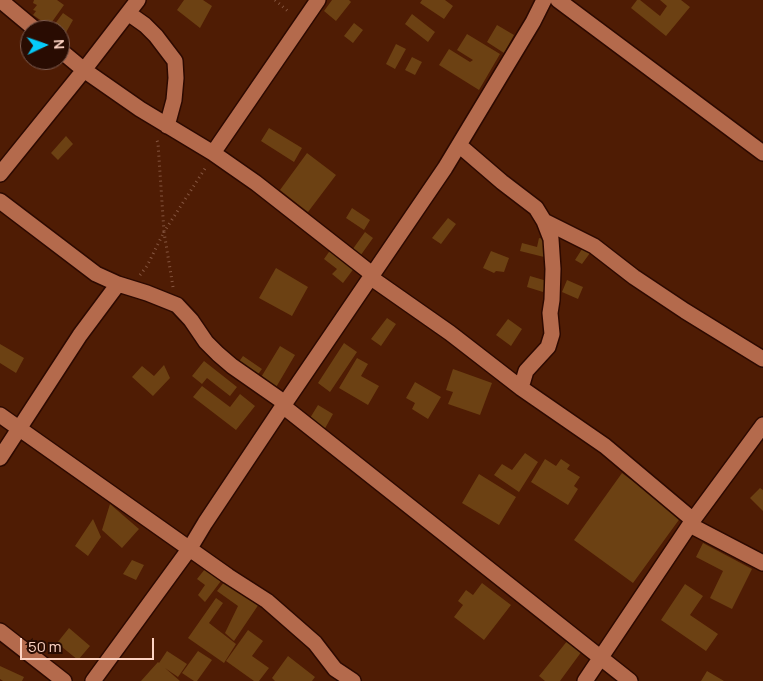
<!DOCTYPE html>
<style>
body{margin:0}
#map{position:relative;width:763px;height:681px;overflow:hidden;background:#4f1c04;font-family:Manrope,sans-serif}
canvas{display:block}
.north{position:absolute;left:20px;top:20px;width:50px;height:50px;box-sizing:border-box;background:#290c02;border:1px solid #7e5c4f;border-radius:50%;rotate:87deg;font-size:14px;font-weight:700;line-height:20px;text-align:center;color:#fdd3c3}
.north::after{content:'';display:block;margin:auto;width:18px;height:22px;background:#06cbf9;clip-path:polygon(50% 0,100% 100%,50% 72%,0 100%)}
.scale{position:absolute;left:20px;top:638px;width:134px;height:22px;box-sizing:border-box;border:2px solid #fdd3c3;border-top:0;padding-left:6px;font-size:15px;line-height:18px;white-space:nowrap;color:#fdd3c3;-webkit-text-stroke:4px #290c02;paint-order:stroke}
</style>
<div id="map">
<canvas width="763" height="681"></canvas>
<div class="north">N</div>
<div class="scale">50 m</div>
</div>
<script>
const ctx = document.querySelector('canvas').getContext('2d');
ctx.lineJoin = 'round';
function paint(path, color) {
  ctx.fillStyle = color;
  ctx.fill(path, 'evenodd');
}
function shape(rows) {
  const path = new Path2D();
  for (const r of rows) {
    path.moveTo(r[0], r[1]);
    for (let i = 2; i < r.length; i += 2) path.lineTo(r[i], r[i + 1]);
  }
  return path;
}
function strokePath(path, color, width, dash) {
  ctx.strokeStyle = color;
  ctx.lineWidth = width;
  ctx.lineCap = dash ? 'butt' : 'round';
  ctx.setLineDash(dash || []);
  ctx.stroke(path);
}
const building = shape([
 [34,0,57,0,64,5,49,26,33,15,36,11,33,10,37,5,33,3],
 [184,0,203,0,212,6,200,28,177,10],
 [332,0,349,0,351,2,336,21,324,11],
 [422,0,445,0,453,6,444,19,420,3],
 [637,0,640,0,660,16,667,6,660,0,681,0,690,7,666,36,631,8],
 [63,13,73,20,64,36,60,34,60,30,52,28],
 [412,14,435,32,428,42,405,24],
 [354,23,363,30,353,43,344,36],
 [497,25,514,35,504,53,487,42],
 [467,34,500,54,479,90,439,65,449,49,470,62,473,60,457,50],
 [396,44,406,49,395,69,386,64],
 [412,57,422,62,415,75,405,70],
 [269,128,302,148,294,162,261,141],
 [66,136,73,144,58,160,51,153],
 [307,153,336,175,308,212,280,190],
 [352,208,370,220,364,230,346,218],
 [448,218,456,224,441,244,432,238],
 [365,232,373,238,358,259,350,253],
 [539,238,548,240,544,257,520,251,522,243,537,247],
 [584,246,590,253,582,264,575,260],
 [331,249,355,267,343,283,332,274,337,269,324,259],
 [491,251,509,258,504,272,496,271,494,273,483,268],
 [276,268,308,287,292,316,259,298],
 [530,276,547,281,543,292,527,287],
 [567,280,583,287,578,299,562,292],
 [387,318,396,324,381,346,371,339],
 [508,319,522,329,511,346,496,335],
 [344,343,357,352,330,392,318,383],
 [0,344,24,358,16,373,0,363],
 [280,346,295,355,275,389,260,379],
 [243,356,262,369,256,377,238,363],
 [357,358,368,364,361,376,379,386,368,405,339,388],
 [204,361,237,387,230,396,207,378,202,384,192,376],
 [164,365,170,378,153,396,132,377,142,366,154,376],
 [453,369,492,383,480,415,448,404,453,392,446,390],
 [415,382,441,397,428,419,412,409,415,403,406,398],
 [202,386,230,407,240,394,255,406,236,430,193,397],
 [318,405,333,414,323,432,307,423],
 [525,453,538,462,519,492,494,475,502,464,512,470],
 [545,459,556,466,561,459,570,465,567,469,580,477,574,486,578,489,568,505,531,482],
 [622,473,681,517,633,583,574,540],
 [479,474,516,497,499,525,462,503],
 [760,488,763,490,763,511,750,498],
 [110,504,139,529,122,548,102,530],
 [93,519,101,537,88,556,75,546],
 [703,543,752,569,732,609,710,598,723,571,696,557],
 [132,560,144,565,136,580,123,574],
 [205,569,221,581,205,602,198,595,205,585,197,579],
 [225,581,259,604,234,641,225,633,238,606,217,591],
 [482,583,511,605,484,640,454,617,463,605,458,601,466,590,473,595],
 [685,584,703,596,690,615,718,634,706,651,661,620],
 [216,598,223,603,209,623,236,644,224,663,188,638],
 [69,628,90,646,78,660,57,643],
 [248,630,263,641,252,656,269,668,259,681,254,681,226,661],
 [568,640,582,651,560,681,545,681,539,676],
 [167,651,187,664,178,677,165,668,180,681,141,681,158,662,159,663],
 [198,651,212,660,197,681,194,681,182,673],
 [288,656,315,677,312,681,275,681,272,678],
 [0,666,24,677,22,681,3,681,0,679],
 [707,671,724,681,701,681]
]);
const path = shape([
 [275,0,290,13],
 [140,275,147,266,164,232,158,143,156,138],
 [173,287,164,232,206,167]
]);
const minor = shape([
 [0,0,36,30],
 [558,0,763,153],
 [128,13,145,25,156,36,175,61,176,78,174,100,167,126],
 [60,50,84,70,140,109,213,153,256,183,372,274],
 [459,145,502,182,536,208,544,221,551,239,553,269,552,300,550,313,552,334,548,347,526,371,521,388],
 [213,153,318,0],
 [0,174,84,70,138,0],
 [0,201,96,274,118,284,147,293,177,305,191,320,206,342,218,354,232,366,285,403],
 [544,221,594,246,634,277,685,311,763,359],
 [370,277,450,333,521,388,605,446,693,520],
 [283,406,630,681],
 [0,415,228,576,267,601,315,643,335,669,353,681],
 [0,458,80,335,118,284],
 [690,525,763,563],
 [0,631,64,681],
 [93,681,190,548,205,523,285,403,445,168,533,22,544,0],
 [585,681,693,520,763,425]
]);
paint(building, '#6c4113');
strokePath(minor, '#2c0900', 18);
strokePath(path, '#865640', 3, [1, 4]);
strokePath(minor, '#b46a4c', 15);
</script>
